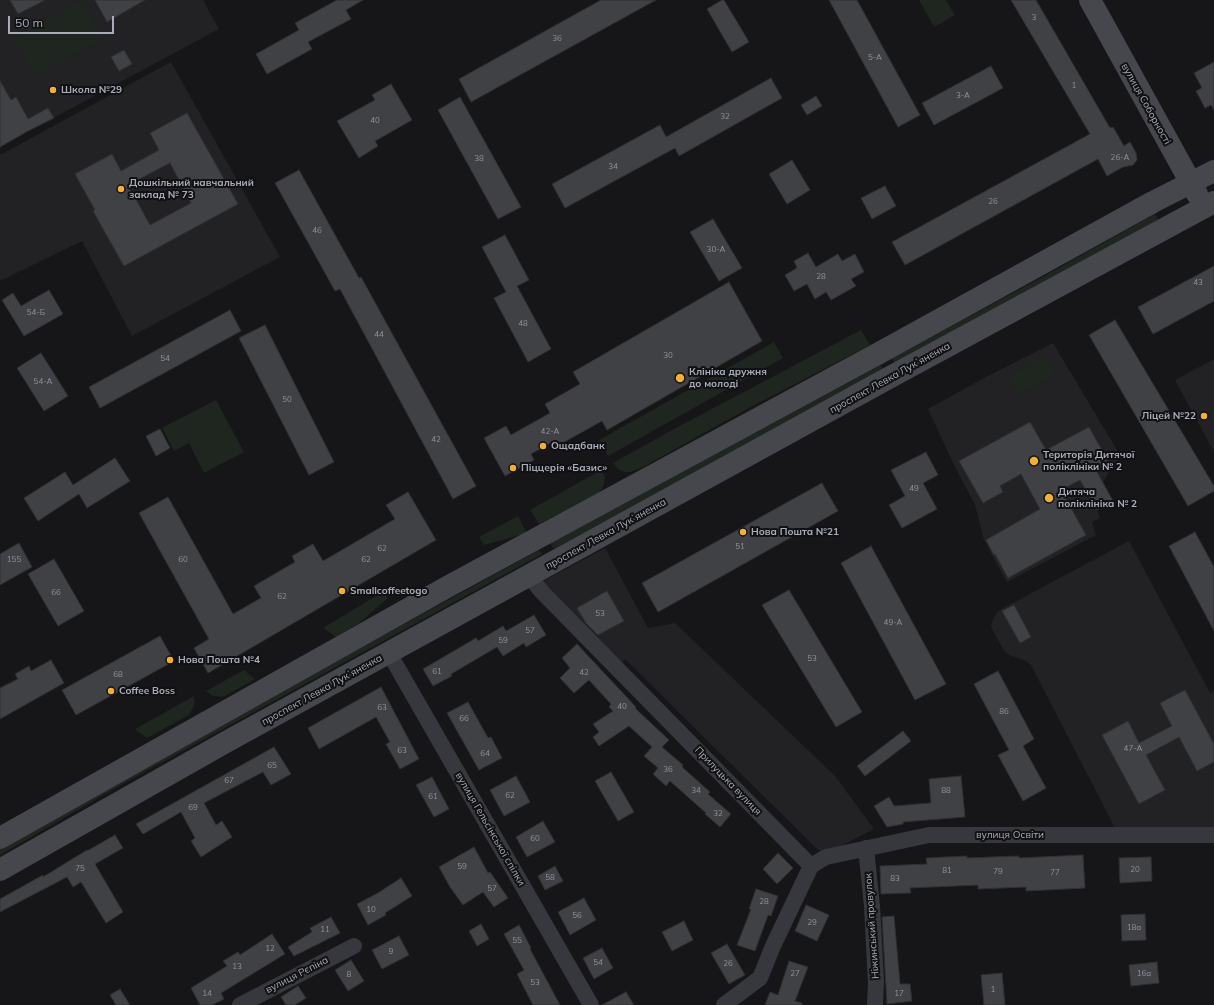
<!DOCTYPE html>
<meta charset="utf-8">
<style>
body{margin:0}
#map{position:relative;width:1214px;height:1005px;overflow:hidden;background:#161618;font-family:Mulish,sans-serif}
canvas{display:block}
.scale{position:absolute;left:8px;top:16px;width:106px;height:18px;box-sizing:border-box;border:2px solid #a8adb8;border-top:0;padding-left:5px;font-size:12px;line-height:14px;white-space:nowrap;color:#a8adb8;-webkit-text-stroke:3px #111113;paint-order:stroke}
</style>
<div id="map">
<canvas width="1214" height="1005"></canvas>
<div class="scale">50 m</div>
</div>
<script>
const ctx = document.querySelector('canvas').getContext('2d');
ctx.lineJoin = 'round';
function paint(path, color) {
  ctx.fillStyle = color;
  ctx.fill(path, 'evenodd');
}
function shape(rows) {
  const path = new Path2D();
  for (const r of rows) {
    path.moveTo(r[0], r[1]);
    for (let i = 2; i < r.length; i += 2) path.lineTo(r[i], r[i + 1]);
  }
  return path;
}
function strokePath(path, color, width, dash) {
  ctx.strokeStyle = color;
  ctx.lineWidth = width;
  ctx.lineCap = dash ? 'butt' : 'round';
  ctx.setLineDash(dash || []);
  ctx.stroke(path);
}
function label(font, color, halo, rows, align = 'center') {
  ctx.font = font + ' Mulish,sans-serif';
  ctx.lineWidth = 4;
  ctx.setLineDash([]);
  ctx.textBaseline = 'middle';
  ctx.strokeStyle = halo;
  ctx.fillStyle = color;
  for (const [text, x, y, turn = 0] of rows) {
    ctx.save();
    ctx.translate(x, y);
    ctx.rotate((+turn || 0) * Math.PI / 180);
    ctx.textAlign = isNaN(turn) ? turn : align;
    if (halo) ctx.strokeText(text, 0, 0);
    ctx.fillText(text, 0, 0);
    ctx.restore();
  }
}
const built = shape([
 [0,0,203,0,219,29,3,145,0,141],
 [171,62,280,257,132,336,82,241,0,281,0,155],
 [1053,343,1120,455,1097,492,1097,510,1100,518,1092,522,1096,535,1007,582,984,540,975,505,955,467,928,409,984,378],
 [1214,359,1214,452,1175,380],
 [1129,541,1210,693,1214,690,1214,828,1115,828,1031,665,1026,661,1009,655,1003,649,991,627,993,619,998,611],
 [605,548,648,628,675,623,835,776,874,829,833,850,823,853,815,847,625,659,621,663,613,655,618,651,611,655,536,585]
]);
const green = shape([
 [919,0,946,0,955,15,934,27],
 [81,1,102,38,36,76,14,38],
 [1155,214,1158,220,1151,224,895,364,892,358,1037,280],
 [861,330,870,345,747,409,643,467,630,472,624,472,618,469,613,463,674,429],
 [774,342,783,358,608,456,599,440],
 [1045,357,1056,374,1019,394,1008,376],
 [881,365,883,370,554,549,550,543],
 [216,400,244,452,204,473,189,443,174,451,162,428],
 [601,470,605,477,604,484,602,489,598,493,539,524,530,510],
 [518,516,526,532,520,535,484,545,479,537],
 [539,550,542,554,119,786,0,855,0,849,213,729],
 [386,590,388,598,359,623,336,637,323,628],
 [244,670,255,679,225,696,221,697,213,696,206,691],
 [194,696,194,706,189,715,147,738,135,729]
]);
const building = shape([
 [10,0,45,0,18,14,10,0],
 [95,0,145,0,107,22,95,0],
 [337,0,363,0,346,10,351,19,308,42,312,49,267,74,256,54,299,30,295,23,337,0],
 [601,0,656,0,471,102,459,79,601,0],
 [722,0,724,0,749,42,732,52,707,9,722,0],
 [829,0,857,0,920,115,898,127,829,0],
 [1011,0,1036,0,1110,128,1113,127,1124,146,1130,142,1136,153,1137,160,1133,165,1123,167,1107,176,1098,159,905,265,892,242,1090,134,1011,0],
 [124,50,132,64,119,71,111,57,124,50],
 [1214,62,1214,110,1211,105,1205,108,1196,91,1202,88,1194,73,1214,62],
 [991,66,1003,88,934,125,922,103,991,66],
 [771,78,782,98,679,156,675,148,565,208,552,184,660,125,666,137,771,78],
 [0,81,11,100,16,97,28,119,48,108,54,118,28,131,0,147,0,81],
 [391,84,412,120,375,141,378,146,359,158,337,121,375,100,372,95,391,84],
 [816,96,822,106,807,115,801,105,816,96],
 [460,97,521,207,498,219,438,110,460,97],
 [187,113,238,204,124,266,93,211,95,210,75,174,112,154,121,171,159,150,150,133,187,113],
 [170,163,191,203,150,225,128,185,170,163],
 [792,160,810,190,787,204,769,174,792,160],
 [299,170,359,278,361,277,476,486,453,499,340,289,335,291,275,183,299,170],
 [885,186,896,206,872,219,861,198,885,186],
 [713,219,742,268,719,281,690,232,713,219],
 [505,235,529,280,517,286,551,349,528,362,494,298,506,292,482,247,505,235],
 [808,253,816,267,838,254,842,261,855,254,864,272,851,279,856,286,831,300,826,292,815,299,807,284,794,291,785,275,797,268,794,261,808,253],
 [1214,266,1214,301,1153,334,1138,307,1214,266],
 [729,282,762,341,607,430,602,421,559,445,556,440,531,454,534,460,505,476,484,438,506,426,511,435,550,413,545,404,580,384,573,372,729,282],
 [49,290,63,314,24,336,2,300,13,293,21,306,49,290],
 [230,310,241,331,100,408,89,387,230,310],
 [1115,320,1214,486,1214,491,1188,506,1089,335,1115,320],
 [265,325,334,462,309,475,239,338,265,325],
 [41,353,68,396,44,411,17,368,41,353],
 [1030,422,1046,450,1089,427,1109,463,1096,470,1113,501,1097,510,1080,480,1061,490,1086,535,1008,578,995,554,994,555,986,540,1040,509,1021,474,1000,486,1003,492,983,503,959,461,1030,422],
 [160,429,170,448,156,456,146,436,160,429],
 [926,452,938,475,923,483,937,509,902,528,889,505,905,496,891,470,926,452],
 [115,458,130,481,87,508,79,494,38,521,24,498,65,472,73,485,115,458],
 [822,483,838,511,658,612,642,583,822,483],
 [408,492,436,540,208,673,194,648,209,639,139,513,168,497,233,614,261,598,254,586,295,562,292,556,313,544,323,561,395,519,386,505,408,492],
 [1195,532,1214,567,1214,631,1169,546,1195,532],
 [19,543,32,567,0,585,0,554,19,543],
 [871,546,946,684,915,700,841,563,871,546],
 [54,559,84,611,58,626,28,574,54,559],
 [789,590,862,712,836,727,762,605,789,590],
 [607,591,624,621,598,635,586,623,577,608,607,591],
 [1014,605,1031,637,1020,643,1002,611,1014,605],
 [534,615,546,635,526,647,524,643,503,656,497,647,451,674,452,676,433,686,423,669,476,638,478,641,503,626,506,631,534,615],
 [160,636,174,661,76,715,62,690,160,636],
 [577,644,636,707,635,708,669,740,662,747,683,765,682,767,710,792,708,794,731,814,720,827,705,814,706,813,670,781,666,786,653,774,658,768,644,756,652,747,629,726,599,746,593,737,599,732,593,724,613,711,609,707,611,704,589,680,574,693,560,678,570,668,562,658,577,644],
 [51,660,64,683,0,719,0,688,18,679,15,674,29,666,31,671,51,660],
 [998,671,1034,739,1023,746,1046,788,1023,801,998,755,1009,750,974,684,998,671],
 [381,687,419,759,400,769,386,744,390,742,376,717,319,749,308,728,381,687],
 [1185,690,1214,744,1214,762,1197,771,1179,737,1146,755,1165,790,1139,804,1102,735,1128,721,1139,743,1172,726,1160,703,1185,690],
 [468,702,488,738,491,737,502,758,479,770,447,713,468,702],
 [903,731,911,741,865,776,857,766,903,731],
 [274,747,291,774,271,785,263,772,204,803,216,825,222,821,232,837,201,857,191,841,195,838,181,812,143,834,136,824,274,747],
 [611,772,634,812,618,821,595,781,611,772],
 [516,776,530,802,504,816,490,790,516,776],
 [961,776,965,817,903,822,903,824,887,827,874,806,889,797,894,806,931,803,929,779,961,776],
 [432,777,449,809,434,817,416,785,432,777],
 [543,821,555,842,527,857,516,837,543,821],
 [115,835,123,848,95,864,123,912,106,923,81,882,73,887,67,877,0,912,0,899,43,875,43,877,87,850,87,851,115,835],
 [474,847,488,873,490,872,508,898,494,907,483,892,463,905,450,887,439,867,474,847],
 [778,853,793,868,777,884,763,869,778,853],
 [1083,855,1085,888,1026,891,1026,887,978,889,978,885,910,888,911,893,881,894,880,866,927,864,926,858,967,856,967,858,1019,856,1019,858,1083,855],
 [1151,857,1152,881,1120,883,1119,858,1151,857],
 [555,866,563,881,545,890,538,876,555,866],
 [401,878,412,896,385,913,386,915,368,925,357,904,378,893,401,878],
 [756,889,778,896,771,916,768,915,755,951,737,945,751,909,749,909,756,889],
 [584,898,596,920,570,935,558,912,584,898],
 [806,905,829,915,817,941,795,931,806,905],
 [1145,914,1146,940,1122,941,1121,915,1145,914],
 [894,916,900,984,910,984,912,1001,887,1004,882,917,894,916],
 [331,917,340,933,294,956,288,947,312,932,310,928,331,917],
 [684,921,693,940,672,951,662,932,684,921],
 [481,924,489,939,477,946,469,931,481,924],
 [519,925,531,948,530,949,560,1005,533,1005,517,974,524,970,504,934,519,925],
 [272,934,285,954,221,993,224,999,212,1005,200,1005,191,988,227,966,223,961,238,952,240,955,272,934],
 [399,936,409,955,382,969,372,950,399,936],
 [727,944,745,975,729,984,711,953,727,944],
 [602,948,613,968,594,979,583,958,602,948],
 [351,960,364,981,348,991,335,970,351,960],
 [789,961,808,967,795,1001,802,1003,802,1005,765,1005,770,992,778,995,789,961],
 [1157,962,1159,983,1131,986,1129,965,1157,962],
 [1002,973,1005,1005,984,1005,981,975,1002,973],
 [298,986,306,998,295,1005,286,1005,281,997,298,986],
 [120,989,130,1005,116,1005,110,995,120,989],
 [626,992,634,1005,602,1005,626,992]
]);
const street = shape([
 [529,576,542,592,811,866,773,946,760,978,724,1005],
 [389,653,591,1005],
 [866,848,872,906,876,982,875,1005],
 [811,866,826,857,929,835,1214,835],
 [240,1005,354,946]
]);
const secondary = shape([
 [1090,0,1197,194],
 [0,838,447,587,881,352,1153,202,1214,171],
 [0,870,226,742,894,375,1214,202]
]);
const markers = [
 [53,90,4,"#f2b134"],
 [121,189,4,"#f2b134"],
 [680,378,5,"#f2b134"],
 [1204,416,4,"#f2b134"],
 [543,446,4,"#f2b134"],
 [1034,461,5,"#f2b134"],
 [513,468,4,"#f2b134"],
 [1049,498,5,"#f2b134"],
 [743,532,4,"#f2b134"],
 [342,591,4,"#f2b134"],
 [170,660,4,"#f2b134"],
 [111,691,4,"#f2b134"]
];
const numberNames = [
 ["3",1034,18],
 ["36",557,39],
 ["5-А",875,58],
 ["1",1074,86],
 ["3-А",963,96],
 ["32",725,117],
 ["40",375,121],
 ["26-А",1120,158],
 ["38",479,159],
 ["34",613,167],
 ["26",993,202],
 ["46",317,231],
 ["30-А",716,250],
 ["28",821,277],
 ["43",1198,283],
 ["54-Б",36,313],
 ["48",523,324],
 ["44",379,335],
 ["30",668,356],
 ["54",165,359],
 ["54-А",43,382],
 ["50",287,400],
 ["42-А",550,432],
 ["42",436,440],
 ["49",914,489],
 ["51",740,547],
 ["62",382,549],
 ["155",14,560],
 ["60",183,560],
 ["62",366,560],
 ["66",56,593],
 ["62",282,597],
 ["53",600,614],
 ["49-А",893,623],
 ["57",530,631],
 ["59",503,641],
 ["53",812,659],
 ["61",437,672],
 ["42",584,673],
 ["68",118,675],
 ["40",622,707],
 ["63",382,708],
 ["86",1004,712],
 ["66",464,719],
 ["47-А",1133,749],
 ["63",402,751],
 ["64",485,754],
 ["65",272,766],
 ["36",668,770],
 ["67",229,781],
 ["34",696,791],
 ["88",946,791],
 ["62",510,796],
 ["61",433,797],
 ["69",193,808],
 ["32",718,814],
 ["60",535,839],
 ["59",462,867],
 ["75",80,869],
 ["20",1135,870],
 ["81",947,871],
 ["79",998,872],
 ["77",1055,873],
 ["58",550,878],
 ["83",895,879],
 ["57",492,889],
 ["28",764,902],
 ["10",371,910],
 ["56",577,916],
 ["29",812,923],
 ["18а",1134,928],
 ["11",325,930],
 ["55",517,941],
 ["12",270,949],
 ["9",391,952],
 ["54",598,963],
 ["26",728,964],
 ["13",237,967],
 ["27",795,974],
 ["16а",1144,974],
 ["8",349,975],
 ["53",535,983],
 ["1",993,990],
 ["14",207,994],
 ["17",899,994]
];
const poiNames = [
 ["Школа №29",61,90],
 ["Дошкільний навчальний",129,183],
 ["заклад № 73",129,195],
 ["Клініка дружня",689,372],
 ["до молоді",689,384],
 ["Ліцей №22",1196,416,"right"],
 ["Ощадбанк",551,446],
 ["Територія Дитячої",1043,455],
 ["поліклініки № 2",1043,467],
 ["Піццерія «Базис»",521,468],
 ["Дитяча",1058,492],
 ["поліклініка № 2",1058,504],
 ["Нова Пошта №21",751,532],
 ["Smallcoffeetogo",350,591],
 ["Нова Пошта №4",178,660],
 ["Coffee Boss",119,691]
];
const streetNames = [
 ["вулиця Соборності",1146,104,61],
 ["проспект Левка Лукʼяненка",890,378,-29],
 ["проспект Левка Лукʼяненка",606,534,-29],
 ["проспект Левка Лукʼяненка",322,690,-29],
 ["Прилуцька вулиця",728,781,46],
 ["вулиця Гельсінської спілки",490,829,60],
 ["вулиця Освіти",1010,835],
 ["Ніжинський провулок",872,926,-94],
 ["вулиця Рєпіна",297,975,-27]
];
paint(built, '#222225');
paint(green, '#1e261f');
paint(building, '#404145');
strokePath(building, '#303034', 1);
strokePath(street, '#37383d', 16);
strokePath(secondary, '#45474d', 22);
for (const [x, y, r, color] of markers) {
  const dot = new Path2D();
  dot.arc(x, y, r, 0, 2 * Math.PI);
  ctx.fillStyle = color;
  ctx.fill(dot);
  strokePath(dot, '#111113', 1.5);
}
label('8px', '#8e929b', null, numberNames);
label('bold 10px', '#a8adb8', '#111113', poiNames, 'left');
label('10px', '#a8adb8', '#111113', streetNames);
</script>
